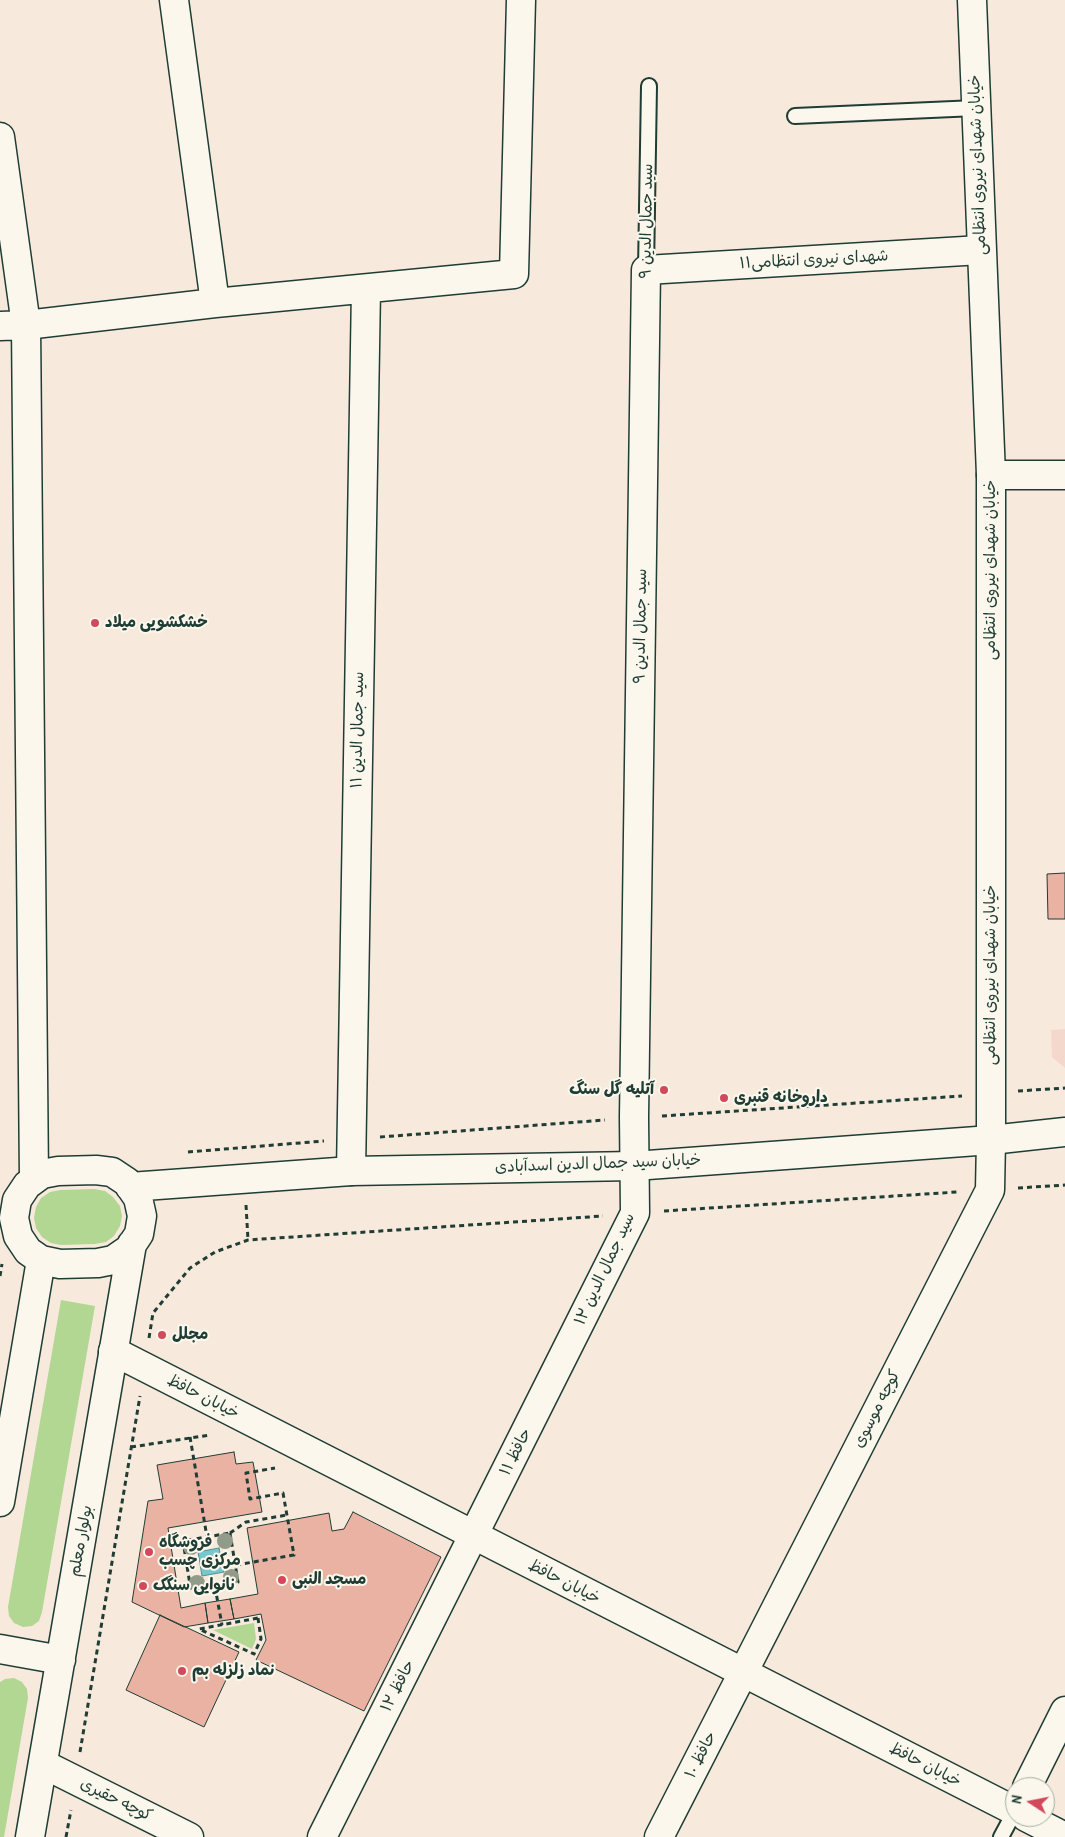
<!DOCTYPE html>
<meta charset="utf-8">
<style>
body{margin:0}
#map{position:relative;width:1065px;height:1837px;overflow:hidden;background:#f8e9dd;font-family:"Patrick Hand",sans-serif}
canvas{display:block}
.north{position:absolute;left:1005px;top:1777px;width:50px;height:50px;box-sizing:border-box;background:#fbf7ec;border:1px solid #a3ada2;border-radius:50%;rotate:281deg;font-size:14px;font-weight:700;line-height:20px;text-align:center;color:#1f3d34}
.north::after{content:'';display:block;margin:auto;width:18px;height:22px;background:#d1495b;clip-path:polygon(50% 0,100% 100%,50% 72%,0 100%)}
</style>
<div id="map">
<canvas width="1065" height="1837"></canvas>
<div class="north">N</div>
</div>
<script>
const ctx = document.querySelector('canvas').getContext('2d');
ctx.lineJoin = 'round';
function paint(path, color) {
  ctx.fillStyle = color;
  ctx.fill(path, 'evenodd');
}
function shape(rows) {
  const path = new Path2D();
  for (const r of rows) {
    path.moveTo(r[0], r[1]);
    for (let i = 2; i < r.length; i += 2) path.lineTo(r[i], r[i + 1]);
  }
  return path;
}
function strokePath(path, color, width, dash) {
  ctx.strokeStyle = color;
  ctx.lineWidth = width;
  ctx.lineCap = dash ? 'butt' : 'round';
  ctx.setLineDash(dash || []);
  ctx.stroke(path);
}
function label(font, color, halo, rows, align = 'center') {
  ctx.font = font + ' "Patrick Hand","Playpen Sans Arabic",sans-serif';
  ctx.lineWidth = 4;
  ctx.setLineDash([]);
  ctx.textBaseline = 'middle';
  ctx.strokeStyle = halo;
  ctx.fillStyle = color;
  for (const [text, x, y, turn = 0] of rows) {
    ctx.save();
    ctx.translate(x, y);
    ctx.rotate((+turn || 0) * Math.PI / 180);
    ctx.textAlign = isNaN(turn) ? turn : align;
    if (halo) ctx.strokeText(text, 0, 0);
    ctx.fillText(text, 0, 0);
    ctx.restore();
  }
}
const built = shape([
 [1065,1029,1065,1068,1052,1057,1051,1030]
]);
const green = shape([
 [94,1189,105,1191,113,1197,120,1206,122,1216,120,1226,114,1236,106,1242,95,1244,61,1245,51,1243,42,1237,36,1228,34,1218,36,1207,41,1198,50,1192,60,1190],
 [61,1300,95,1306,42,1612,39,1621,32,1626,23,1627,14,1623,9,1616,8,1607],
 [254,1623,256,1639,252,1649,213,1630],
 [14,1678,22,1682,27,1689,28,1698,4,1837,0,1837,0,1682,5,1679]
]);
const water = shape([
 [219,1548,224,1572,202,1576,198,1552,219,1548]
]);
const building = shape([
 [1065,873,1065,919,1048,919,1047,874,1065,873],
 [234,1452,236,1464,253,1462,262,1512,168,1528,181,1608,205,1603,208,1623,184,1627,132,1602,148,1501,163,1499,157,1465,234,1452],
 [353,1512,441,1557,364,1711,256,1660,266,1640,261,1614,234,1619,230,1599,258,1594,247,1528,329,1513,332,1531,344,1529,353,1512],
 [230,1599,234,1619,208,1623,205,1603,230,1599],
 [160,1615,239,1652,204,1727,126,1690,160,1615]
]);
const path = shape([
 [1018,1091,1065,1088],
 [662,1116,962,1096],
 [380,1137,605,1120],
 [188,1152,324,1141],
 [1018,1188,1065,1185],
 [246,1205,248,1240],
 [664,1211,957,1192],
 [0,1276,2,1264],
 [149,1338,153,1313,190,1268,215,1252,248,1240,603,1216],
 [190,1437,207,1537],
 [131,1447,210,1435],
 [230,1533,238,1582,191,1591,183,1541,230,1533],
 [230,1533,246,1522,287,1515],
 [236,1565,294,1555,283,1493,250,1499,246,1473,275,1468],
 [215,1587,222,1625],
 [258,1618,261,1639,254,1654,199,1629,258,1618],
 [80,1752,140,1396],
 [66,1837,71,1810]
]);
const service = shape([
 [795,116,976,108],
 [646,270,649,86],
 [1001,1837,1015,1811]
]);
const minor = shape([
 [174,0,215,303],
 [26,325,215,303,514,274,521,0],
 [991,475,1065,475],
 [351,1171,366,289],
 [43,1764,189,1837],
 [1027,1787,1065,1711],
 [322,1837,635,1213,634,1117,646,270,981,250],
 [659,1837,990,1190,991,1140]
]);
const tertiary = shape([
 [972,0,991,475,991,1140],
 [0,137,26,325,34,1179],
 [0,326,26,325],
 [113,1351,1015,1811],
 [1026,1817,1065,1837]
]);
const secondary = shape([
 [96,1170,112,1172,127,1182,138,1198,142,1216,139,1234,129,1249,113,1260,98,1263,60,1264,41,1260,28,1251,18,1236,14,1218,17,1200,27,1185,42,1174,58,1171,96,1170],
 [130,1187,351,1171,634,1166,991,1140,1065,1132],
 [0,1502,41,1260],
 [0,1649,61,1660],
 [30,1837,132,1244]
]);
const trees = [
 [225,1541],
 [191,1547],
 [231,1577],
 [197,1583]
];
const markers = [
 [95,623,5,"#d1495b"],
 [664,1090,5,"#d1495b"],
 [724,1098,5,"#d1495b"],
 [162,1335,5,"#d1495b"],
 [149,1552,5,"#d1495b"],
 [282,1580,5,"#d1495b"],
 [143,1586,5,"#d1495b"],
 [182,1671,5,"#d1495b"]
];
const streetNames = [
 ["خیابان شهدای نیروی انتظامی",978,165,-92],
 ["سید جمال الدین ۹",647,221,-89],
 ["شهدای نیروی انتظامی۱۱",814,260,-3],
 ["خیابان شهدای نیروی انتظامی",991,570,-90],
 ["سید جمال الدین ۹",641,626,-89],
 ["سید جمال الدین ۱۱",358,730,-89],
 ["خیابان شهدای نیروی انتظامی",991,975,-90],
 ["خیابان سید جمال الدین اسدآبادی",598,1164,-2],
 ["سید جمال الدین ۱۲",605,1269,-65],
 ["خیابان حافظ",203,1397,27],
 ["کوچه موسوی",877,1409,-63],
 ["حافظ ۱۱",516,1452,-63],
 ["بولوار معلم",81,1541,-80],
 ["خیابان حافظ",564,1582,27],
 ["حافظ ۱۲",398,1686,-63],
 ["حافظ ۱۰",701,1755,-63],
 ["خیابان حافظ",925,1765,27],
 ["کوچه حقیری",116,1800,26]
];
const poiNames = [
 ["خشکشویی میلاد",105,623],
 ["آتلیه گل سنگ",654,1090,"right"],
 ["داروخانه قنبری",734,1098],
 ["مجلل",172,1335],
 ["فروشگاه",159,1543],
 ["مرکزی چسب",159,1561],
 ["مسجد النبی",292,1580],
 ["نانوایی سنگک",153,1586],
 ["نماد زلزله بم",192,1671]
];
paint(built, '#f4d8cc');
paint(green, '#b1d793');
paint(water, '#77c8ce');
strokePath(water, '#549090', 1);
paint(building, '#eab2a3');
strokePath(building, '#1f3d34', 1);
strokePath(service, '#1f3d34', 18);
strokePath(minor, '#1f3d34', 31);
strokePath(tertiary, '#1f3d34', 31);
strokePath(secondary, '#1f3d34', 31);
strokePath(path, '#1f3d34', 3, [5, 4]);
strokePath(service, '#fbf7ec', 14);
strokePath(minor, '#fbf7ec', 28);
strokePath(tertiary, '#fbf7ec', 28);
strokePath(secondary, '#fbf7ec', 28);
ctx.fillStyle = '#919b8a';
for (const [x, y] of trees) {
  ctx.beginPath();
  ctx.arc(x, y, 8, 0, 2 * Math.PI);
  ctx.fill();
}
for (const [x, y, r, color] of markers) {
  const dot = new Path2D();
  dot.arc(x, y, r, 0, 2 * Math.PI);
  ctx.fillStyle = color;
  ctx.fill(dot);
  strokePath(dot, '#fbf7ec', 2);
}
label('16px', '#1f3d34', '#fbf7ec', streetNames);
label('bold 16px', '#1f3d34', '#fbf7ec', poiNames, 'left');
</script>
